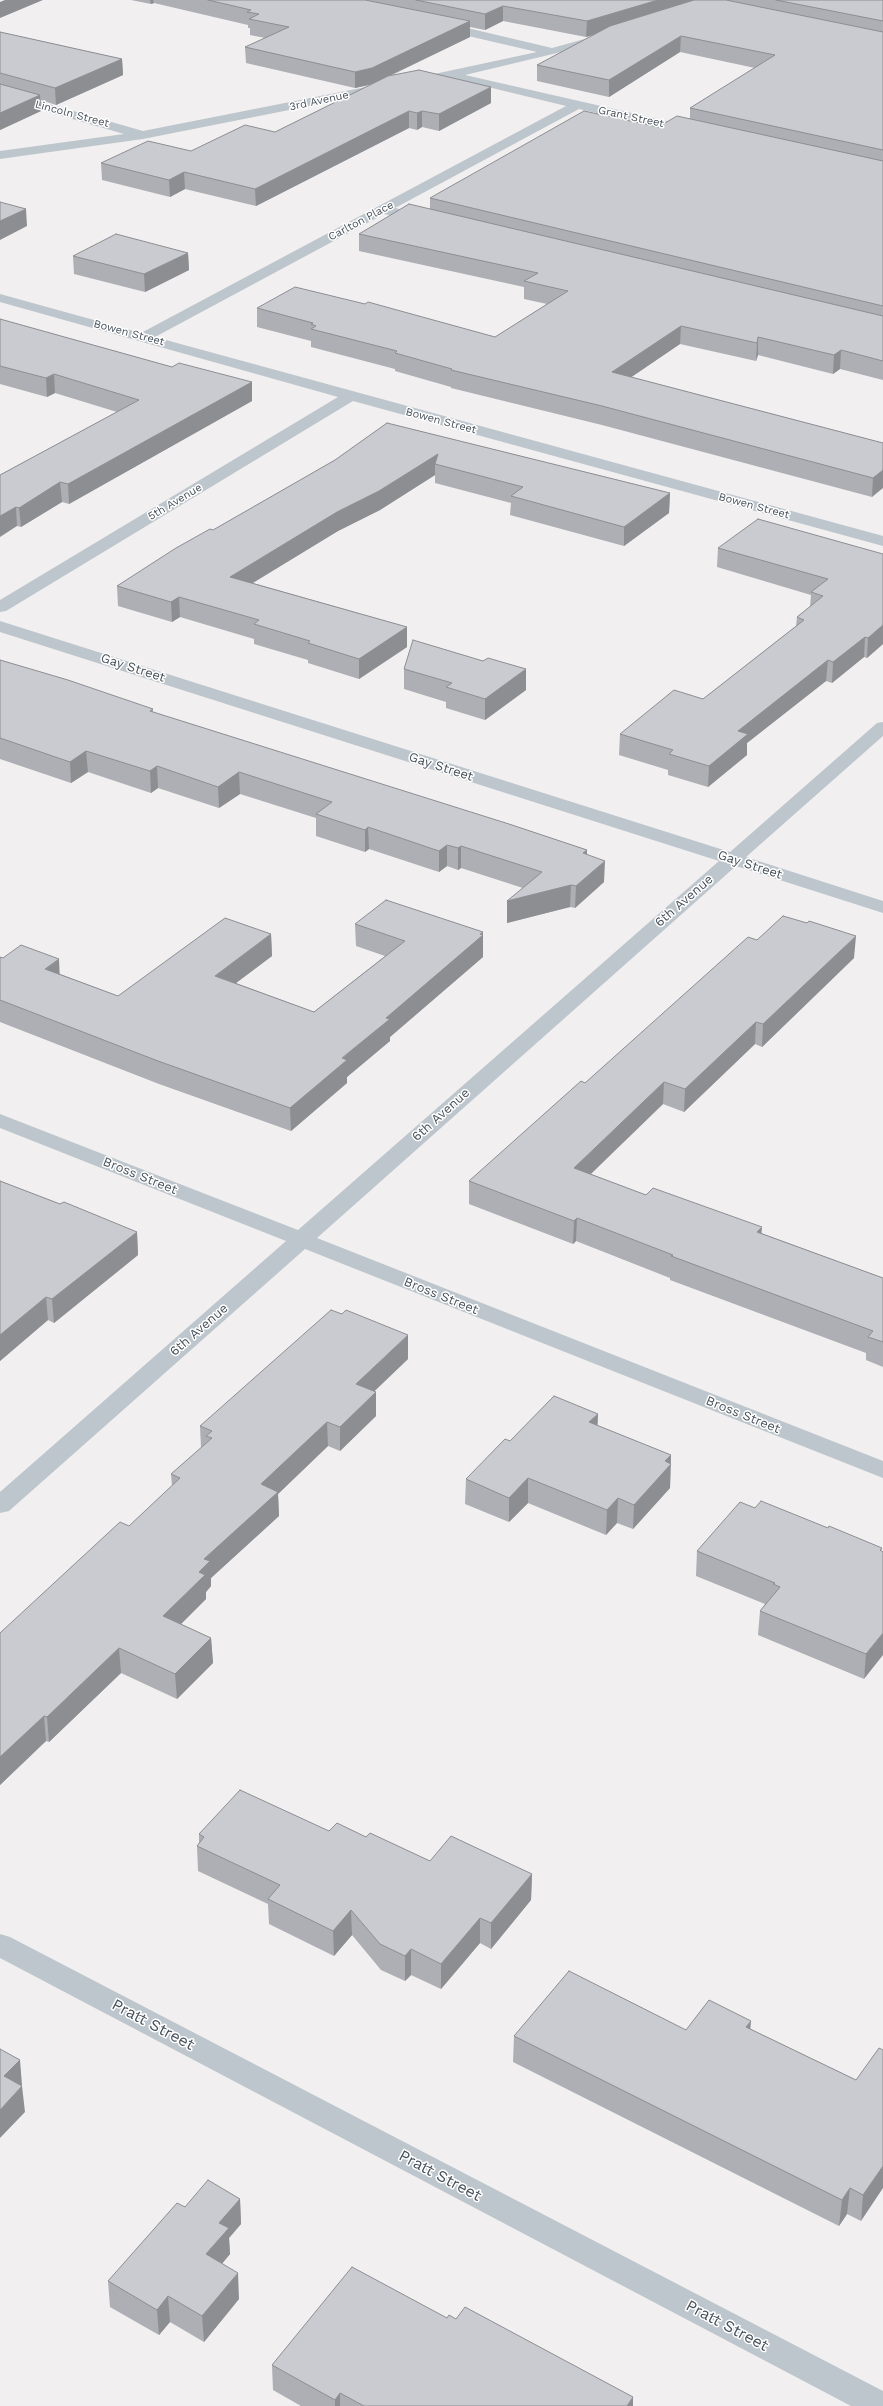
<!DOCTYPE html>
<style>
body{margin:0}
canvas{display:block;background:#f1efef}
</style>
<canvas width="883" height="2406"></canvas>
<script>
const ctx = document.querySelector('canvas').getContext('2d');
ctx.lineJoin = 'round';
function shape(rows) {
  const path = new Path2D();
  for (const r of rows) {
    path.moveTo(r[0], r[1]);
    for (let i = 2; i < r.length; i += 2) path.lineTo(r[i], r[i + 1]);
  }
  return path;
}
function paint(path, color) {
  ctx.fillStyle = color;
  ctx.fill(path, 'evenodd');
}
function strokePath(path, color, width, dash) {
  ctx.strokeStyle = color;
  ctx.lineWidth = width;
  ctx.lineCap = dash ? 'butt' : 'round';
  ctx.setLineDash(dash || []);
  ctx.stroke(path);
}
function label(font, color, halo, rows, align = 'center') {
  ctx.font = font + ' "Work Sans",sans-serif';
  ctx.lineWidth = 3;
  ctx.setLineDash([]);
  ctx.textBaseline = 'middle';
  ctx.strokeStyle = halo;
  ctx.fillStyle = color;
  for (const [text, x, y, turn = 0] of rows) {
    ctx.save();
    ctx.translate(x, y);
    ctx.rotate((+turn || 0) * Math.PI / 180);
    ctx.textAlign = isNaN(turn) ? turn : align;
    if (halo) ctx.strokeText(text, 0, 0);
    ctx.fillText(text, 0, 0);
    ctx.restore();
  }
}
const minor = shape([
 [442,22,552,48,599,35,603,36,605,39,603,42,465,75,693,127,699,131,693,135,579,109,395,208,429,216,431,219,429,222,424,223,384,214,155,337,883,536,883,546,353,401,6,611,0,612,0,600,338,397,0,302,0,294,141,333,566,106,451,78,415,86,411,85,409,82,411,79,537,52,438,29,436,26,442,22],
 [381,84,385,85,387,88,385,91,143,139,0,159,0,151,124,134,0,98,0,90,143,131,381,84],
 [0,621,730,852,877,723,883,722,883,736,746,857,883,901,883,913,736,866,317,1238,883,1461,883,1478,305,1249,9,1511,0,1513,0,1492,286,1241,0,1128,0,1114,298,1230,719,861,0,632,0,621],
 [0,1934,10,1937,883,2391,883,2406,851,2406,0,1958,0,1934]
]);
const wall = shape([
 [131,0,883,0,883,380,840,369,833,374,758,355,756,361,680,344,631,377,883,443,872,497,602,425,451,388,451,387,395,371,395,369,311,347,311,341,257,327,257,308,495,337,547,304,524,299,524,287,359,251,359,234,430,209,430,198,658,127,690,118,690,108,755,68,680,52,609,97,537,81,537,65,594,35,586,37,503,21,485,30,470,27,470,37,390,76,491,103,439,131,422,127,417,130,409,128,256,206,185,189,170,197,102,180,101,163,191,151,275,132,370,85,355,88,246,63,245,47,265,38,250,35,250,28,248,28,248,25,154,3,151,4],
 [0,32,122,59,123,75,56,105,41,100,41,111,0,130],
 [188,253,189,270,145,292,74,274,73,256],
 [0,319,172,367,252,382,252,401,69,504,62,502,21,527,17,526,0,475,117,412,55,393,47,397,0,384],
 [387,423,670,493,669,513,624,546,510,515,511,503,435,483,435,475,380,510,338,531,253,583,407,627,407,647,359,679,308,663,308,660,254,644,254,639,180,617,172,622,118,606,117,586,213,530,335,460],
 [718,548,883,554,883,644,867,658,864,657,832,683,826,681,747,743,747,755,708,787,668,775,668,770,619,755,620,734,703,699,796,626,797,617,810,607,811,595,717,567],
 [0,660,153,709,153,712,587,850,587,855,604,882,575,908,570,907,507,923,507,901,523,888,461,868,458,870,447,866,439,872,369,849,365,852,316,836,316,818,240,794,219,808,158,788,151,793,88,772,71,783,0,759],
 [483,661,526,669,526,690,485,720,446,708,446,702,404,689,404,669],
 [355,924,483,935,483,957,390,1037,390,1041,347,1077,347,1083,291,1131,159,1084,0,1022,0,957,60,974,118,996,271,934,272,956,236,983,314,1012,385,956,356,946],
 [757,940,854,958,762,1047,755,1044,684,1112,663,1104,591,1174,646,1195,761,1233,883,1278,883,1367,866,1360,866,1353,670,1280,670,1278,576,1241,573,1244,469,1204,469,1181,585,1083],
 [0,1181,60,1204,137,1232,138,1255,54,1323,48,1320,0,1361],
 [408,1359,374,1391,376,1392,376,1416,340,1451,328,1446,278,1494,279,1516,211,1578,211,1586,206,1592,206,1599,181,1624,211,1638,213,1663,177,1699,121,1673,49,1742,46,1741,0,1785,0,1633,129,1526,172,1486,171,1474,201,1448,200,1426],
 [598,1414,597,1426,671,1455,670,1488,633,1529,617,1523,606,1535,528,1503,509,1522,465,1504,466,1479,510,1441],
 [755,1508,828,1528,882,1548,864,1679,758,1635,760,1611,765,1604,696,1576,697,1551],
 [329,1831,366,1837,430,1861,532,1874,531,1900,491,1949,480,1943,441,1989,411,1975,405,1981,381,1970,352,1935,334,1956,269,1924,268,1904,198,1871,197,1846,199,1843,199,1834],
 [750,2029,856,2080,883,2050,861,2221,847,2214,839,2226,513,2062,514,2036,686,2030],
 [240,2199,241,2224,229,2238,230,2254,222,2264,239,2299,204,2342,170,2322,159,2335,110,2307,108,2281,185,2207],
 [447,2318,633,2406,301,2406,273,2390,272,2365]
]);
const shadedWall = shape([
 [5,0,43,0,0,18,0,2],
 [150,0,153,0,154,3,151,4],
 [658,0,709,0,586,37,587,21],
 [503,6,503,21,485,30,485,14],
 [470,21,470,37,372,84,355,88,355,72],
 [681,36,680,52,609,97,609,80],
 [122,59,123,75,56,105,55,88],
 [491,87,491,103,439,131,439,114],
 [40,95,41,111,0,130,0,113],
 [409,111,409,128,256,206,255,189],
 [422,111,422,127,417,130,417,113],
 [184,172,185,189,170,197,169,180],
 [26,209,27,226,0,240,0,221],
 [188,253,189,270,145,292,144,274],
 [681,326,680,344,611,391,612,372],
 [758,337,758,355,756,361,757,343],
 [841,350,840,369,833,374,834,355],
 [54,374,55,393,47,397,46,378],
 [252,382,252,401,69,504,68,484],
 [438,454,435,464,435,475,380,510,338,531,231,596,230,577,337,512],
 [883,470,883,488,872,497,873,478],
 [60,482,62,502,21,527,19,508],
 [670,493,669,513,624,546,624,527],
 [16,507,17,526,0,537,0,516],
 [179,597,180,617,172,622,171,602],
 [883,625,883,644,867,658,868,638],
 [407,627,407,647,359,679,359,659],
 [865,637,864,657,832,683,833,662],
 [828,660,826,681,747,743,747,755,708,787,709,766,738,731],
 [526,669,526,690,485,720,485,699],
 [86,751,88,772,71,783,70,762],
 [157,766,158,788,151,793,150,771],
 [239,772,240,794,219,808,218,787],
 [368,827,369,849,365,852,365,830],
 [447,845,447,866,439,872,439,851],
 [461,846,461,868,458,870,458,848],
 [587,850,586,872,583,853],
 [605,861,604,882,575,908,576,886],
 [571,885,570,907,507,923,507,901],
 [483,932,483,936,483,935,483,957,390,1037,390,1041,347,1077,347,1083,291,1131,290,1108,386,1018],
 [271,934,272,956,216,998,215,976],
 [856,936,854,958,762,1047,763,1024],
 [59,959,60,982,45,969],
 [756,1022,755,1044,684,1112,685,1089],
 [664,1082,663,1104,573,1191,574,1168],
 [577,1218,576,1241,573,1244,574,1221],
 [762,1227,760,1250,757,1232],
 [137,1232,138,1255,54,1323,52,1299],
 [46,1297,48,1320,0,1361,0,1335],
 [408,1335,408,1359,357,1408,356,1384],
 [376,1392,376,1416,340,1451,340,1427],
 [598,1414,597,1438,589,1422],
 [327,1422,328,1446,278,1494,279,1516,211,1578,211,1586,206,1592,206,1599,164,1641,163,1616,199,1572,204,1559,261,1484],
 [671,1455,670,1488,633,1529,634,1505,665,1461],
 [528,1478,528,1503,509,1522,509,1498],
 [618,1498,617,1523,606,1535,607,1510],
 [883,1633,883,1655,864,1679,866,1654],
 [211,1638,213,1663,177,1699,175,1674],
 [119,1648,121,1673,49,1742,47,1717],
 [44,1716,46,1741,0,1785,0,1757],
 [532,1874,531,1900,491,1949,491,1923],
 [351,1910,352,1935,334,1956,333,1931],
 [480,1918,480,1943,441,1989,441,1964],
 [411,1949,411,1975,405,1981,405,1956],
 [751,2021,749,2046,746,2027],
 [20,2060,22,2085,7,2102,4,2076],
 [22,2086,25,2112,0,2138,0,2110],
 [883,2166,883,2188,861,2221,863,2195],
 [850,2188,847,2214,839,2226,842,2200],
 [240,2199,241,2224,229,2238,230,2254,208,2280,206,2254,219,2223],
 [238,2273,239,2299,204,2342,202,2316],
 [168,2296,170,2322,159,2335,157,2310],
 [340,2393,340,2406,335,2406,335,2400],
 [633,2397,633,2406,627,2406]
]);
const building = shape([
 [208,0,365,0,470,21,372,68,355,72,245,47,289,27,249,19,259,14,247,12,251,10,208,0],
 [416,0,658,0,587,21,503,6,485,14,416,0],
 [694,0,726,0,883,32,883,150,690,108,775,55,681,36,609,80,537,65,610,26,694,0],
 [776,0,883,0,883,21,776,0],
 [0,32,122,59,55,88,0,73,0,32],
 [419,70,491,87,439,114,422,111,417,113,409,111,255,189,184,172,169,180,101,163,148,141,191,151,245,125,275,132,388,76,419,70],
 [0,84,40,95,0,113,0,84],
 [584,111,658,127,677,116,883,161,883,306,430,198,584,111],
 [0,202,26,209,0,221,0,202],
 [409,204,883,316,883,361,841,350,834,355,758,337,757,343,681,326,612,372,883,443,883,470,873,478,602,406,451,370,452,369,395,353,397,351,311,329,316,326,311,324,313,323,257,308,295,287,365,304,368,302,495,337,568,291,524,281,538,273,359,234,409,204],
 [116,234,188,253,144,274,73,256,116,234],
 [0,319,172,367,179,363,252,382,68,484,60,482,19,508,16,507,0,516,0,475,139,400,54,374,46,378,0,366,0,319],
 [387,423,670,493,624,527,511,496,523,487,435,464,438,454,379,491,337,512,230,577,407,627,359,659,308,643,310,641,254,624,259,620,179,597,171,602,117,586,176,548,210,529,213,530,335,460,387,423],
 [758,519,883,554,883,625,868,638,865,637,833,662,828,660,738,731,748,734,709,766,669,754,673,750,620,734,674,690,703,699,804,620,797,617,823,596,811,592,828,579,718,548,758,519],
 [413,640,483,661,488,658,526,669,485,699,446,687,452,683,404,669,413,640],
 [0,660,68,680,153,709,150,711,509,824,587,850,583,853,605,861,576,886,571,885,507,901,542,872,461,846,458,848,447,845,439,851,368,827,365,830,316,814,332,802,239,772,218,787,157,766,150,771,86,751,70,762,0,738,0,660],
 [386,900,483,932,480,934,483,935,386,1018,390,1019,342,1058,347,1060,290,1108,158,1061,0,1000,0,957,3,958,21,945,59,959,45,969,118,996,225,918,271,934,215,976,314,1012,405,941,355,924,386,900],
 [783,916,807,923,809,921,856,936,763,1024,756,1022,685,1089,664,1082,574,1168,646,1195,653,1188,762,1227,757,1232,883,1278,883,1342,868,1337,873,1331,671,1256,673,1255,577,1218,574,1221,469,1181,581,1081,585,1083,748,937,757,940,783,916],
 [0,1181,60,1204,64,1202,137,1232,52,1299,46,1297,0,1335,0,1181],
 [331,1310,342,1314,346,1310,408,1335,356,1384,376,1392,340,1427,327,1422,261,1484,278,1492,204,1559,210,1561,199,1572,205,1575,163,1616,211,1638,175,1674,119,1648,47,1717,44,1716,0,1757,0,1633,120,1522,129,1526,180,1478,171,1474,212,1438,206,1436,212,1431,200,1426,331,1310],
 [554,1396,598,1414,589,1422,671,1455,665,1461,671,1464,634,1505,618,1498,607,1510,528,1478,509,1498,466,1479,505,1439,510,1441,554,1396],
 [761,1501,828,1528,829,1526,882,1548,880,1550,883,1552,883,1633,866,1654,760,1611,780,1587,773,1584,775,1583,697,1551,740,1502,755,1508,761,1501],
 [240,1790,329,1831,337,1823,366,1837,370,1833,430,1861,451,1836,532,1874,491,1923,480,1918,441,1964,411,1949,405,1956,380,1944,351,1910,333,1931,268,1899,280,1885,197,1846,204,1837,199,1834,240,1790],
 [569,1971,686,2030,709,2000,751,2021,746,2027,856,2080,879,2048,883,2050,883,2166,863,2195,850,2188,842,2200,514,2036,569,1971],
 [0,2049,20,2060,4,2076,22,2086,0,2110,0,2049],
 [208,2180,240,2199,219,2223,229,2228,206,2254,238,2273,202,2316,168,2296,157,2310,108,2281,177,2203,185,2207,208,2180],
 [352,2267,447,2318,449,2315,456,2319,465,2307,633,2397,627,2406,364,2406,340,2393,335,2400,272,2365,352,2267]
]);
const farStreetnames = [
 ["3rd Avenue",319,101,-12],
 ["Lincoln Street",72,114,15],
 ["Grant Street",631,117,12],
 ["Carlton Place",361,221,-28],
 ["Bowen Street",129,333,15],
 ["Bowen Street",441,421,15],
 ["5th Avenue",175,502,-31],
 ["Bowen Street",754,506,15]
];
const streetNames = [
 ["Gay Street",133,668,18],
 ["Gay Street",441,767,18],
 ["Gay Street",750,865,18],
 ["6th Avenue",684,901,-41],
 ["6th Avenue",441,1115,-42],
 ["Bross Street",140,1176,22],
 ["Bross Street",441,1296,22],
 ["6th Avenue",199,1330,-41],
 ["Bross Street",743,1415,22]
];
const nearStreetnames = [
 ["Pratt Street",153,2025,28],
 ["Pratt Street",440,2176,28],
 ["Pratt Street",727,2326,28]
];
paint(minor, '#bec6cd');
paint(wall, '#adafb4');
paint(shadedWall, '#8d8e92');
paint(building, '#c9cbd1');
strokePath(building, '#8d8e92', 1);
label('11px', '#48525b', '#fff', farStreetnames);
label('13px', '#48525b', '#fff', streetNames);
label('16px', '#48525b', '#fff', nearStreetnames);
</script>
